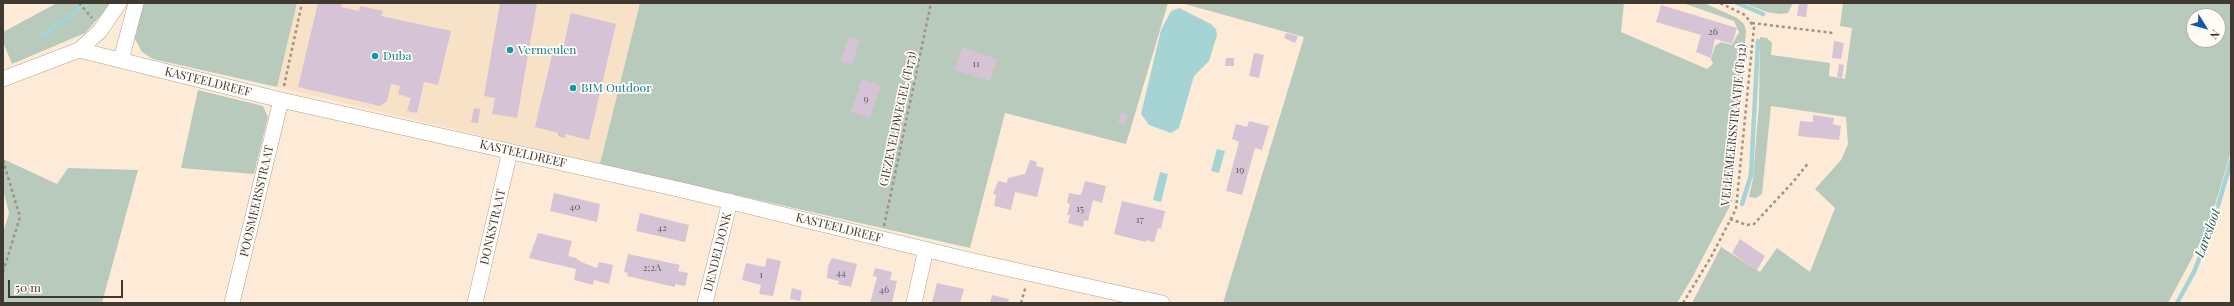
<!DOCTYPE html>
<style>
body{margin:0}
#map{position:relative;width:2234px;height:306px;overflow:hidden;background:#fdebd8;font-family:"Playfair Display",serif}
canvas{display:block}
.frame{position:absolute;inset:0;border:4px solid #403931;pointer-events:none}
.north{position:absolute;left:2186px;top:8px;width:40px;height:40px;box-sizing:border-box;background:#fffbf7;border:1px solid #b3ada8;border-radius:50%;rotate:127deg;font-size:11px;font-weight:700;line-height:16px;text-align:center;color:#403931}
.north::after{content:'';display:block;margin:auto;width:14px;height:18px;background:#1a56a7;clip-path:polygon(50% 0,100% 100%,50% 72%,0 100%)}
.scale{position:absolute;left:8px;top:280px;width:115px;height:18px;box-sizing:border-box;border:2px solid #403931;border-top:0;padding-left:5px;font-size:12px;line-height:14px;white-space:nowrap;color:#403931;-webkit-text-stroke:3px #fffbf7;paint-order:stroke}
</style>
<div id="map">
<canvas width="2234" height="306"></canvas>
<div class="frame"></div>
<div class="north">N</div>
<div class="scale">50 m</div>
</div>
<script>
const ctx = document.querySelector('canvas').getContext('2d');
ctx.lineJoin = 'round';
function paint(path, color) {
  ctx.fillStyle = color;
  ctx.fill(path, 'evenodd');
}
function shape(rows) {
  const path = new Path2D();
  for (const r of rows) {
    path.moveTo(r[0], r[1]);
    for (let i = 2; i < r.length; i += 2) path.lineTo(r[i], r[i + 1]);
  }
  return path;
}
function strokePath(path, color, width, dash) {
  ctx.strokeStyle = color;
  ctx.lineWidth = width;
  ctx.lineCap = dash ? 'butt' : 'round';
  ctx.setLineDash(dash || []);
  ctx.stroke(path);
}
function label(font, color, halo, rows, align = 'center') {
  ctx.font = font + ' "Playfair Display",serif';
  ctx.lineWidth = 3.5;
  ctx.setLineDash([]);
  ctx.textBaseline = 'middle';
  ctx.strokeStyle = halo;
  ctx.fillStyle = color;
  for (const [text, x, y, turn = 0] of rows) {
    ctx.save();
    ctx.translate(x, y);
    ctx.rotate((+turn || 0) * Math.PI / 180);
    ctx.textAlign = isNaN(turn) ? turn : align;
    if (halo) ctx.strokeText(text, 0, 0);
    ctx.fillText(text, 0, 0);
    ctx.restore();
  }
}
const built = shape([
 [297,3,640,3,600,164,277,87]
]);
const green = shape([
 [57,3,112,3,85,33,12,64,3,42,3,32],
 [142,3,297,3,277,87,153,59,142,52,134,37],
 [640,3,1168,3,1126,144,1005,113,970,248,600,164],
 [1181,3,1624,3,1621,32,1707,69,1713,64,1711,59,1715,46,1721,42,1732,45,1739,32,1734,21,1683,3,1704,3,1737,18,1744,24,1746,31,1732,202,1692,278,1677,303,1223,303,1304,37],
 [1744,3,1793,3,1788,13,1780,14,1767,12],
 [1843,3,2231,3,2231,149,2229,158,2208,228,2168,303,1692,303,1721,247,1760,272,1777,248,1810,272,1835,208,1815,189,1841,160,1848,144,1846,117,1771,106,1762,194,1756,198,1749,197,1753,179,1759,104,1760,37,1767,38,1772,43,1771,55,1830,63,1829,76,1845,79,1852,28,1840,26],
 [2194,16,2218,16,2218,40,2194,40],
 [198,90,263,106,268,117,254,174,181,168],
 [3,159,57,184,68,168,138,170,102,303,3,303,3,233,9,213,3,189]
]);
const water = shape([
 [1179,8,1211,24,1216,29,1217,35,1209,61,1194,76,1179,128,1171,133,1149,125,1141,114,1161,30,1171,11],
 [1217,149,1225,151,1219,173,1211,171],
 [1160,172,1168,174,1161,202,1153,200]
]);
const stream = shape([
 [1737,3,1763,14],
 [42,36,86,3],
 [1742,204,1751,175,1758,41],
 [2177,303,2194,272,2212,226,2231,161]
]);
const building = shape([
 [318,3,342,3,341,7,359,11,360,6,383,11,381,16,451,31,438,85,424,82,417,113,407,111,411,98,398,94,400,86,391,84,387,101,380,106,298,87],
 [500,3,537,3,517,118,492,114,495,98,484,96],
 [1799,3,1808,3,1806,17,1797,16],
 [1661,5,1737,28,1732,44,1715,39,1711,58,1696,52,1701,35,1656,22],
 [571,13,616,24,589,140,565,134,565,138,558,136,558,133,535,127,554,47,563,49],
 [1286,33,1298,36,1295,43,1284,38],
 [849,37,860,40,852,65,840,61],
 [1834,41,1844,43,1841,59,1832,58],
 [1736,44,1740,44,1740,82,1735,82],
 [962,47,997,59,990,81,955,70],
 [1254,53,1264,55,1259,78,1249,76],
 [1226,58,1234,58,1234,66,1225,66],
 [1839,64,1844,65,1842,78,1837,77],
 [862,79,881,85,870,118,851,112],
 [474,108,480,109,478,123,471,122],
 [1121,112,1128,114,1124,125,1118,122],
 [1813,115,1834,118,1833,124,1841,126,1839,140,1798,136,1800,121,1813,122],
 [1249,121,1269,126,1262,150,1255,148,1242,195,1226,191,1239,142,1232,139,1236,124,1247,127],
 [1030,160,1037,162,1036,166,1044,168,1037,197,1015,192,1011,210,994,206,996,195,993,194,998,181,1007,183,1008,178,1025,174],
 [1085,181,1106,186,1102,203,1093,200,1088,221,1084,220,1083,227,1068,223,1070,215,1067,215,1070,204,1067,203,1069,193,1080,195,1082,192],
 [554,193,600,204,597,222,550,211],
 [1122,201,1165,211,1161,229,1158,228,1154,242,1146,240,1146,242,1114,234],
 [640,213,689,225,685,242,636,231],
 [538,233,572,241,568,256,576,258,581,262,597,268,599,262,613,265,609,284,594,280,593,285,574,280,576,269,529,258],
 [1740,239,1765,256,1757,270,1732,253],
 [628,254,680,265,678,271,688,273,685,286,675,284,675,287,627,276,628,273,624,272],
 [767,258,781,261,773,296,759,294,761,285,742,280,746,263,765,267],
 [832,258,857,264,851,287,838,284,839,281,827,278,828,266],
 [875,268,892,272,890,280,897,281,892,303,870,303,877,277,873,276],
 [937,283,964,289,960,303,932,303],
 [792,288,802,291,800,301,790,299],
 [992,295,1009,299,1008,303,990,303]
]);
const path = shape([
 [79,3,92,18],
 [1752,23,1833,33],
 [284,86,302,3],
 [3,160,20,217,3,272],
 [1730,219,1747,225,1754,224,1793,182,1809,162],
 [884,226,931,3],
 [1021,303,1026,286],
 [1683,303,1711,257,1736,209,1754,27,1745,15,1720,3]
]);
const street = shape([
 [79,50,100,31,119,3],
 [121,60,136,3],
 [3,79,79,50,281,100,682,190,965,259,1162,303],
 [232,303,281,100],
 [475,303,510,151],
 [705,303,730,201],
 [914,303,926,249]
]);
const markers = [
 [510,50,4,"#0f9aa8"],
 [375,56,4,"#0f9aa8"],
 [573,88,4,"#0f9aa8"]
];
const numberNames = [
 ["26",1713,32],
 ["11",976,64],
 ["9",866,99],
 ["19",1240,170],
 ["40",575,207],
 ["15",1080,209],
 ["17",1140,220],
 ["42",662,228],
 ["2;2A",652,268],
 ["44",841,273],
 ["1",761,275],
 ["46",884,290]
];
const cultureNames = [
 ["Vermeulen",518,50],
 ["Duba",383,56],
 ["BIM Outdoor",581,88]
];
const streetNames = [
 ["KASTEELDREEF",208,82,14],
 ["GIEZEVELDWEGEL (T173)",898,119,-78],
 ["VELLEMEERSSTRAATJE (T132)",1734,125,-84],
 ["KASTEELDREEF",523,154,13],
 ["POOSMEERSSTRAAT",257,201,-77],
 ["DONKSTRAAT",493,227,-77],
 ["KASTEELDREEF",839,228,14],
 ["DENDELDONK",718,252,-76]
];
const waterNames = [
 ["Laresloot",2208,233,-70]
];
paint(built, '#f7e1c7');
paint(green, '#b7cabb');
paint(water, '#a6d4d4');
strokePath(stream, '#a6d4d4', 4.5);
paint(building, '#d6c3d5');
strokePath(street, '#b3a390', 16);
strokePath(path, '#a09386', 2.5, [3, 3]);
strokePath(street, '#fff', 15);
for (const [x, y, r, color] of markers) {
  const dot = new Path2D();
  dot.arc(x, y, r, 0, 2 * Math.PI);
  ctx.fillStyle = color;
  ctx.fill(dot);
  strokePath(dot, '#fffbf7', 1.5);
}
label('10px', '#665c5a', null, numberNames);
label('12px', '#0d838f', '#fffbf7', cultureNames, 'left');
label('12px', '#403931', '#fffbf7', streetNames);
label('italic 13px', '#1a595b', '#fffbf7', waterNames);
</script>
